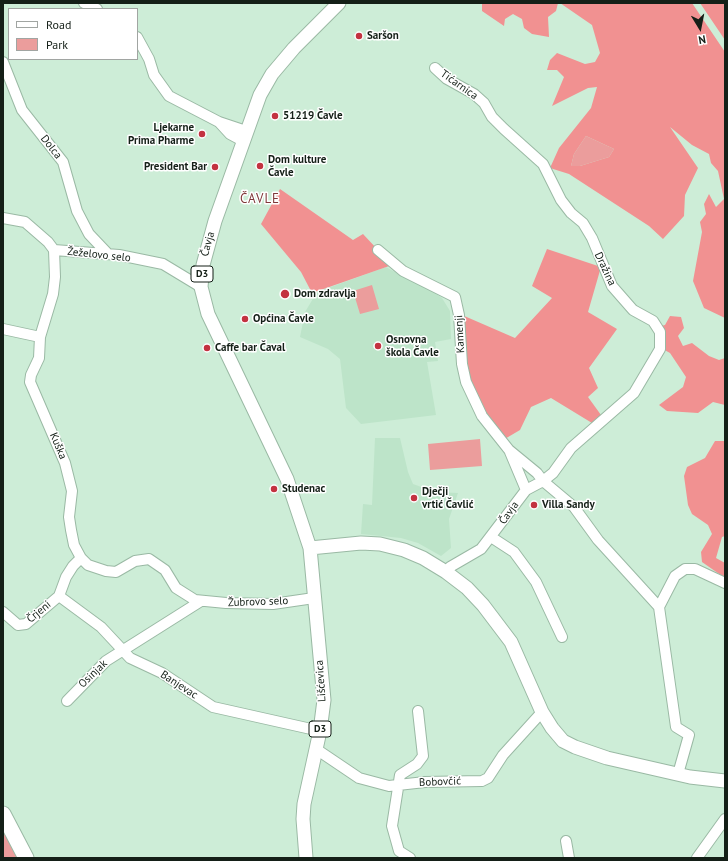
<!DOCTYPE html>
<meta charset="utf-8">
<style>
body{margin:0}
#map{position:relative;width:728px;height:861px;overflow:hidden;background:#cdedd7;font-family:"PT Sans",sans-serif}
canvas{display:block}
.frame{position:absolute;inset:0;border:4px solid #141f17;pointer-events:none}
.legend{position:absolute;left:8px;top:8px;width:130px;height:52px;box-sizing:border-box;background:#fff;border:1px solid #a1a5a2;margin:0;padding:5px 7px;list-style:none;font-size:12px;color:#141f17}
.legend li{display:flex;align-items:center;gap:8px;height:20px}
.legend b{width:20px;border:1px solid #a1a5a2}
.north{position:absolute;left:680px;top:8px;width:40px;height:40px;-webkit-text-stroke:3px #fff;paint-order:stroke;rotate:170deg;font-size:11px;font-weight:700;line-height:16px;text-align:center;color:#141f17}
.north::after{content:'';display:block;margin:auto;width:14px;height:18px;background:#141f17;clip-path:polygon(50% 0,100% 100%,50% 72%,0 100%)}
</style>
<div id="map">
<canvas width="728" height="861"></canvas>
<div class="frame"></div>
<ul class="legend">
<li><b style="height:5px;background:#fff"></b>Road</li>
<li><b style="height:11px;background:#eb9d9c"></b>Park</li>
</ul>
<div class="north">N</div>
</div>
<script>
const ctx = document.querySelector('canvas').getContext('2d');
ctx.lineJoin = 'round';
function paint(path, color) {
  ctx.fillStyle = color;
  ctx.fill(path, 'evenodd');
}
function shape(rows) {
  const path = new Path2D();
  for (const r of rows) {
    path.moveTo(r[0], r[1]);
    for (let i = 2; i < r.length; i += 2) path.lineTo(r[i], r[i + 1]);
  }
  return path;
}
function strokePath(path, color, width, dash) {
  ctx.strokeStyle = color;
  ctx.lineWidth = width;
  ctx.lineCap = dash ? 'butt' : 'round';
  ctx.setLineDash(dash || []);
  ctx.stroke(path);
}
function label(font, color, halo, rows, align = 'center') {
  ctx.font = font + ' "PT Sans",sans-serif';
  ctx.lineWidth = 3;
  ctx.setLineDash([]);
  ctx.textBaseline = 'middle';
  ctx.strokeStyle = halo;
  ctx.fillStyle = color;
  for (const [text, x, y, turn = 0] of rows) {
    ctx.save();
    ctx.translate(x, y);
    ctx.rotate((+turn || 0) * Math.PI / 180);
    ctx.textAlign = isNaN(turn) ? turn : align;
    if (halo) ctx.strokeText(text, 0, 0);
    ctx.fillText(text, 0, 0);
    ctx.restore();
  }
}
const built = shape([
 [386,267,411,281,431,290,442,298,450,311,451,339,435,342,438,361,427,362,436,415,361,424,346,408,340,359,328,349,300,337,305,312,317,292],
 [375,438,400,438,408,472,413,484,435,492,458,493,449,519,451,548,441,556,418,543,401,538,361,534,363,504,372,505]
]);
const green = shape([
 [586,136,614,149,609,157,580,166,571,166,574,154],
 [372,285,379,309,360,314,353,291],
 [480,439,482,466,430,470,428,444],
 [3,822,22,858,3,858]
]);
const forest = shape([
 [482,3,558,3,556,11,548,17,549,37,532,34,524,28,522,19,513,14,505,19,504,26,482,11],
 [560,3,692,3,725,52,725,318,704,308,693,281,702,232,700,222,706,214,704,204,709,194,716,207,724,199,718,171,711,163,709,154,692,145,670,127,698,168,685,195,684,216,663,239,649,226,569,174,550,168,559,148,591,108,597,87,588,88,552,106,564,77,557,70,547,70,550,60,557,53,585,64,595,62,600,53,592,25],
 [586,136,614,149,609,157,580,166,571,166,574,154],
 [700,3,725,3,725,40],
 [280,189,353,240,363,234,392,265,312,293,301,272,261,224],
 [547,249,601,267,588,312,617,329,589,368,598,388,588,397,601,415,592,423,551,398,531,407,520,430,503,440,484,413,468,378,462,315,515,338,552,298,532,286],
 [670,316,681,317,684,328,678,336,683,346,692,343,709,356,719,360,725,358,725,405,713,402,698,413,667,411,659,405,683,387,686,377,670,353,661,348,661,326,665,325],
 [715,441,725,441,725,536,722,537,716,558,725,563,725,578,702,562,701,552,712,534,708,525,692,514,688,505,684,476,687,467,705,458]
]);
const minor = shape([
 [84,3,97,9],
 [137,37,149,59,154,75,169,96,219,122,246,131],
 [3,62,22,110,63,162,77,211,89,234,108,254],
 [219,122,230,134,243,141],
 [3,218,25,222,48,242,54,250,119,255,163,264,201,287],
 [54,250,55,277,53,294,40,337,39,358,31,375,30,382,65,463,72,491,69,517,71,530,74,545,81,558,88,565,106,571,116,572,135,561,149,559,165,570,176,588,195,600,226,603,273,604,314,598],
 [378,250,403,271,455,297,459,315,462,364,466,382,482,416,509,450,537,473,543,481,553,473,571,448,634,393,660,349,660,332,653,321,633,310,612,286,592,238,583,223,571,213,561,200,543,164,504,129,492,117,484,103,474,94,447,79,435,68],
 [3,329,40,337],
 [510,452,526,490],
 [491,537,514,552,536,582,562,637],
 [446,572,450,567,481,549,526,490,543,481,574,507,598,540,659,607,676,727,689,735,678,774],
 [59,596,101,627,130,658,162,673,213,707,320,731],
 [659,607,675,576,685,569,695,569,725,583],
 [3,612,18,625,26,624,59,596,66,577,73,566,81,558],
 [67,701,106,661,201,601],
 [316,749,359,778,389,786,425,782,482,781,488,778,503,755,542,712],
 [566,841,569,858],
 [410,858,399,851,392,826,400,775,417,764,423,756,418,711],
 [697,858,725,819]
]);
const major = shape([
 [310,548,361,543,380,544,404,550,423,558,446,572,467,588,483,605,511,642,542,712,552,728,563,741,575,747,607,758,690,777,725,781],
 [306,858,303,819,304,804,320,731,324,700,310,548,287,479,208,314,201,287,203,265,215,221,260,95,272,74,294,48,339,3]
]);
const highway = shape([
 [3,814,26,858]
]);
const markers = [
 [359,36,4,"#c33240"],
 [275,116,4,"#c33240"],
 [202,134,4,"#c33240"],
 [260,166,4,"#c33240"],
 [215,167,4,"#c33240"],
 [285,294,5,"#c33240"],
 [245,319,4,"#c33240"],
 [378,346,4,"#c33240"],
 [207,348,4,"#c33240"],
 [274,489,4,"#c33240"],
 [414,498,4,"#c33240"],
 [534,505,4,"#c33240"]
];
const shields = [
 [202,274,22],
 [320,729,22]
];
const shieldNames = [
 ["D3",202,274],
 ["D3",320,729]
];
const poiNames = [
 ["Saršon",367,36],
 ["51219 Čavle",283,116],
 ["Ljekarne",194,128,"right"],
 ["Prima Pharme",194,141,"right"],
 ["Dom kulture",268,160],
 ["Čavle",268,173],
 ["President Bar",207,167,"right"],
 ["Dom zdravlja",294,294],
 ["Općina Čavle",253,319],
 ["Osnovna",386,340],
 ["škola Čavle",386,353],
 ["Caffe bar Čaval",215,348],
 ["Studenac",282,489],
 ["Dječji",422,492],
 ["vrtić Čavlić",422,505],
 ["Villa Sandy",542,505]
];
const streetNames = [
 ["Tićarnica",459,85,35],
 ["Dolca",51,147,52],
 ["Čavja",208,244,-75],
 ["Žeželovo selo",99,255,6],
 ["Dražina",605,269,65],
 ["Kamenji",460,334,-93],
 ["Kuška",58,446,67],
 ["Čavja",509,513,-54],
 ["Žubrovo selo",258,602,-2],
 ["Črjeni",39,612,-40],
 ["Osinjak",93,674,-44],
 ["Lišćevica",321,681,-94],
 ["Banjevac",179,685,33],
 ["Bobovčić",440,782,-2]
];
const quarterNames = [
 ["ČAVLE",260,199]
];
paint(built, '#bde4c9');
paint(green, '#eb9d9c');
paint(forest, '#f19191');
strokePath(minor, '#9ab9a4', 12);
strokePath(major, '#9ab9a4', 15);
strokePath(highway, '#9ab9a4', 17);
strokePath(minor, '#fff', 10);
strokePath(major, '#fff', 13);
strokePath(highway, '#fff', 15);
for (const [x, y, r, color] of markers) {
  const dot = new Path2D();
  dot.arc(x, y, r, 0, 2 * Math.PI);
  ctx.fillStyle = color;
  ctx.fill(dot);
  strokePath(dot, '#fff', 1.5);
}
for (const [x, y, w] of shields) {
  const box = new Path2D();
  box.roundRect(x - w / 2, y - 8, w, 16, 3);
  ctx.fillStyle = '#fff';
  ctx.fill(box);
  strokePath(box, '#141f17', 1);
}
label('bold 10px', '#141f17', null, shieldNames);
label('bold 11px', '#141f17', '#fff', poiNames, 'left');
label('11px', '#141f17', '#fff', streetNames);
ctx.letterSpacing = '1px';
label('13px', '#803839', '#fff', quarterNames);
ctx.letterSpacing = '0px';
</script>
